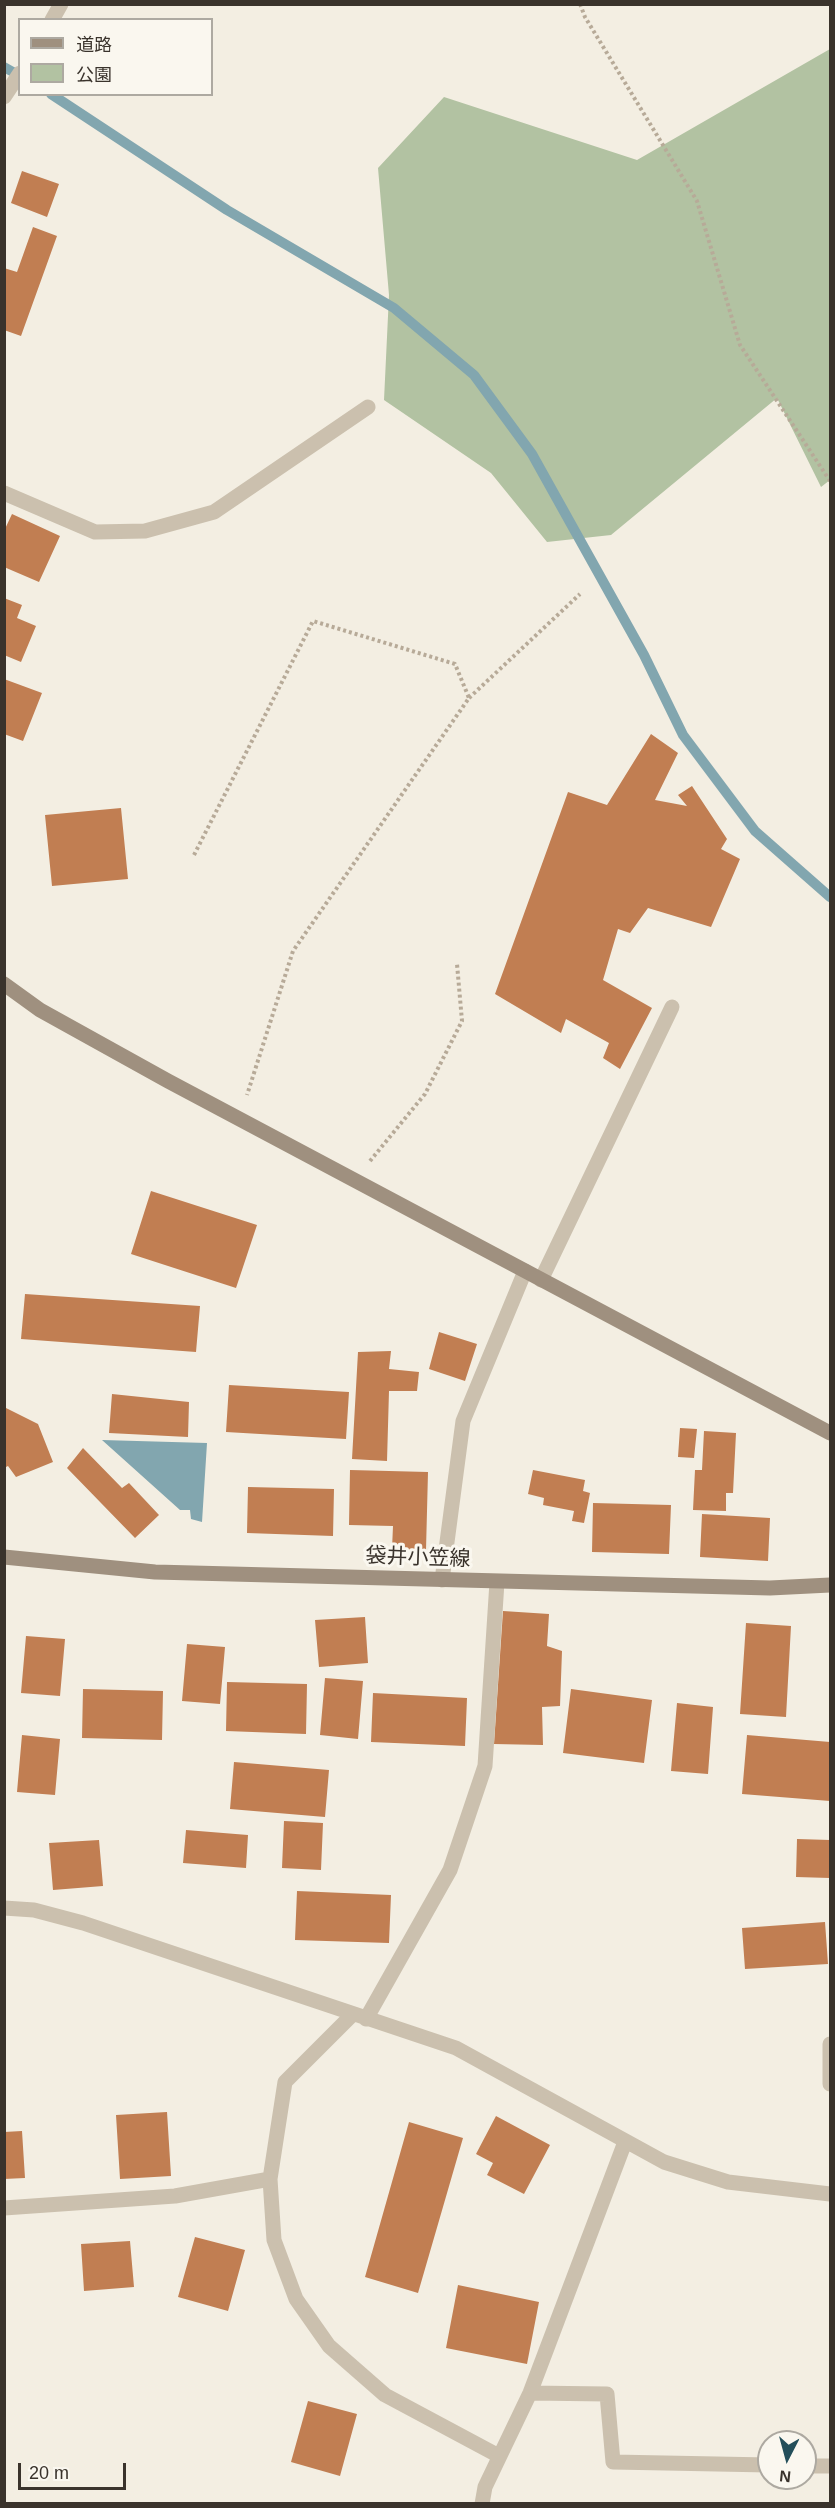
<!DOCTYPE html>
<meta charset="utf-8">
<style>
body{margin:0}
#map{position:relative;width:835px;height:2508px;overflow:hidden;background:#f3eee2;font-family:Arial,"Noto Sans JP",sans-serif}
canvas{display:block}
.frame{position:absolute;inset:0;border:6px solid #3a332c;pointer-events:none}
.legend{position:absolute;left:18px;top:18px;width:195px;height:78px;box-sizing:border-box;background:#faf7ef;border:2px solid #ada9a1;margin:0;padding:8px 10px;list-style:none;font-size:18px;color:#3a332c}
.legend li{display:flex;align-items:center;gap:12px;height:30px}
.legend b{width:30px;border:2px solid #ada9a1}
.north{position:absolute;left:757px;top:2430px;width:60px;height:60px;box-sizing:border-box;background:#faf7ef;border:2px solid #ada9a1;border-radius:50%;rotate:186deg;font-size:16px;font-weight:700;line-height:24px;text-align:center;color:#3a332c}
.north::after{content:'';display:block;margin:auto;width:21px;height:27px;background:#234e5a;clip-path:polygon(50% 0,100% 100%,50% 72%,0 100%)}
.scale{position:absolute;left:18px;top:2463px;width:108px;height:27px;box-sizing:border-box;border:3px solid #3a332c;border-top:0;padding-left:8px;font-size:18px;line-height:21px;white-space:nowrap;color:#3a332c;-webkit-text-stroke:4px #faf7ef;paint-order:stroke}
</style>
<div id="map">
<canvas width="835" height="2508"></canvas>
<div class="frame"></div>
<ul class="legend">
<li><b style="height:8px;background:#9f907f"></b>道路</li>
<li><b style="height:16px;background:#b2c2a2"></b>公園</li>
</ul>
<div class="north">N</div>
<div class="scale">20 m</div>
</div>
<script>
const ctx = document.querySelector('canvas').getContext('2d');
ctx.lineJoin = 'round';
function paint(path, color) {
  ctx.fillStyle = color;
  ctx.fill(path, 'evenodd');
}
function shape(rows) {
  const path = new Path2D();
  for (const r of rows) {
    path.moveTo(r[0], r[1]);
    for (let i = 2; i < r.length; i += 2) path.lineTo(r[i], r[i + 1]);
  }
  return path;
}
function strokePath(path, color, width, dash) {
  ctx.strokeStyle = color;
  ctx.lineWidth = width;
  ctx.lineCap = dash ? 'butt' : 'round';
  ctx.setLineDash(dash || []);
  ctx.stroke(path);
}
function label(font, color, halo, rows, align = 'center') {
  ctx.font = font + ' Arial,"Noto Sans JP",sans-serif';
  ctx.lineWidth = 6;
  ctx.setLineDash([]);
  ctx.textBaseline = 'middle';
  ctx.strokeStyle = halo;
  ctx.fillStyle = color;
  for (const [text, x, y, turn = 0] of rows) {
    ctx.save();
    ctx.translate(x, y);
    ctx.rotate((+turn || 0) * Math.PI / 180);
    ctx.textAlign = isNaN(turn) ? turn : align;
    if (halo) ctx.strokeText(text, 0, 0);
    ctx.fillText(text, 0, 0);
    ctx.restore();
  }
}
const green = shape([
 [830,49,830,480,821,487,777,398,611,535,547,542,491,473,384,400,389,295,378,168,444,97,637,160]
]);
const water = shape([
 [102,1440,207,1443,202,1522,191,1519,190,1510,180,1510]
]);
const stream = shape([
 [4,67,20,76],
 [51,94,227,210,394,308,474,375,532,454,644,655,683,735,755,831,830,897]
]);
const building = shape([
 [22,171,59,184,47,217,11,203],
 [33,227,57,236,21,336,4,330,4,268,17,272],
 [12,514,60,536,39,582,4,567,4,531],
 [4,598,22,605,17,618,36,626,21,662,4,655],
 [4,679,42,693,23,741,4,734],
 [651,734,678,753,655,800,687,806,678,795,692,786,727,839,721,849,740,859,711,927,648,908,630,933,618,929,603,980,652,1008,620,1069,603,1058,609,1043,566,1019,561,1033,495,994,568,792,607,805],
 [121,808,128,879,52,886,45,815],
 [151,1191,257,1225,236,1288,131,1254],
 [25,1294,200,1306,196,1352,21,1339],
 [439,1332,477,1344,465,1381,429,1369],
 [391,1351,389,1369,419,1372,417,1391,389,1391,387,1461,352,1459,358,1352],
 [229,1385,349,1392,346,1439,226,1432],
 [112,1394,189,1402,188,1437,109,1433],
 [4,1407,38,1424,53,1462,16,1477,8,1466,4,1468],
 [680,1428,697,1429,694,1458,678,1457],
 [704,1431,736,1433,733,1493,726,1493,726,1511,693,1510,695,1470,702,1470],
 [83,1448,122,1488,129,1483,159,1515,135,1538,67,1468],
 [350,1470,428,1472,426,1550,392,1549,393,1526,349,1525],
 [533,1470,585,1480,583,1491,590,1493,584,1523,572,1521,574,1511,543,1505,544,1498,528,1494],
 [248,1487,334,1489,333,1536,247,1533],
 [593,1503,671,1505,669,1554,592,1552],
 [702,1514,770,1518,768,1561,700,1557],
 [503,1611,549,1614,547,1646,562,1651,560,1706,542,1707,543,1745,494,1744],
 [365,1617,368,1663,319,1667,315,1620],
 [746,1623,791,1626,786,1717,740,1714],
 [26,1636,65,1639,60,1696,21,1693],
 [187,1644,225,1647,220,1704,182,1701],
 [325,1678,363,1681,358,1739,320,1735],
 [227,1682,307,1684,306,1734,226,1731],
 [83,1689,163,1691,162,1740,82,1738],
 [571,1689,652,1700,644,1763,563,1753],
 [373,1693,467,1698,465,1746,371,1742],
 [677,1703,713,1707,708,1774,671,1771],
 [22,1735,60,1739,55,1795,17,1792],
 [747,1735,830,1742,830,1801,742,1794],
 [234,1762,329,1770,325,1817,230,1809],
 [284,1821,323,1823,321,1870,282,1868],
 [186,1830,248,1835,246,1868,183,1863],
 [797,1839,830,1840,830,1878,796,1877],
 [99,1840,103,1886,53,1890,49,1843],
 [297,1891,391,1895,389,1943,295,1940],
 [825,1922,828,1964,745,1969,742,1928],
 [167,2112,171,2176,120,2179,116,2115],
 [496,2116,550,2145,524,2194,487,2175,493,2163,476,2154],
 [409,2122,463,2138,418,2293,365,2277],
 [22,2131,25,2178,4,2179,4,2132],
 [195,2237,245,2250,228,2311,178,2297],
 [130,2241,134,2287,84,2291,81,2244],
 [458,2285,539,2302,527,2364,446,2348],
 [308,2401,357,2414,340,2476,291,2462]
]);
const path = shape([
 [580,4,585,17,697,201,740,345,830,481],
 [469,698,580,594],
 [194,855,313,621,455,664,469,698,293,951,247,1095],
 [370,1161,425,1094,462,1021,457,964]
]);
const lane = shape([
 [541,1280,672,1007],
 [442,1580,463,1421,525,1271]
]);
const street = shape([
 [52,20,61,4],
 [4,97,20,73],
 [4,493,95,532,145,531,214,512,368,407],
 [4,1908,34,1910,83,1923,456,2048,664,2162,728,2182,830,2194],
 [352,2015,285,2082,270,2179,274,2240,296,2299,329,2346,385,2395,499,2456],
 [366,2019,450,1870,485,1766,497,1582],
 [830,2044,830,2084],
 [4,2208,175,2196,270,2179],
 [530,2393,607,2394,613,2462,769,2465],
 [805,2466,830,2466],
 [482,2504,485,2487,530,2393,625,2142]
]);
const secondary = shape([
 [4,984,40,1010,168,1081,830,1433],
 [4,1557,155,1572,770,1588,830,1585]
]);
const streetNames = [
 ["袋井小笠線",418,1558,2]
];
paint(green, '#b2c2a2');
paint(water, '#82a6af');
strokePath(stream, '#82a6af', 10);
paint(building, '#c17e52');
strokePath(path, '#b7aa98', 4, [3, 3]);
strokePath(lane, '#cbc0ae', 15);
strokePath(street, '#cbc0ae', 15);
strokePath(secondary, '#9f907f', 15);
label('21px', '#3a332c', '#faf7ef', streetNames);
</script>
